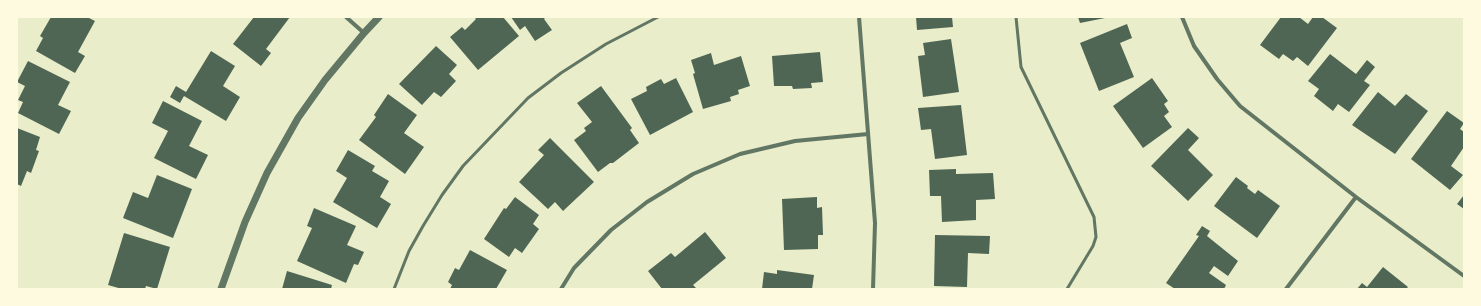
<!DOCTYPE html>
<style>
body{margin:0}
#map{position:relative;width:1481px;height:306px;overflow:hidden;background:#e9edc9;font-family:"Sofia Sans Condensed",sans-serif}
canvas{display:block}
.frame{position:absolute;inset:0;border:18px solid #fefae0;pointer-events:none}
</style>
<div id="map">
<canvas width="1481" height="306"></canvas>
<div class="frame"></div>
</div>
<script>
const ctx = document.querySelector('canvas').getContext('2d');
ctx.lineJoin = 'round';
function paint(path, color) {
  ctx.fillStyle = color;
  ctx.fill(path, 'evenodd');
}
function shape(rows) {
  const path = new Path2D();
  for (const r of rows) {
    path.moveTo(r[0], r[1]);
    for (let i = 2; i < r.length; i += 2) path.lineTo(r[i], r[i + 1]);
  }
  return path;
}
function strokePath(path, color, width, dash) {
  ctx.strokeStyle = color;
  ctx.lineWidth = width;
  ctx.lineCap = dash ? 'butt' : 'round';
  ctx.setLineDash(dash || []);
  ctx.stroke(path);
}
const building = shape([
 [51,17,87,17,95,21,78,52,85,56,75,73,36,51,43,38,40,36],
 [254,17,290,17,266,49,271,53,261,66,233,44],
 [474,17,503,17,519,36,478,70,450,37,462,27,465,30,476,19],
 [511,17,546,17,544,19,552,30,535,41,525,26,520,30],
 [916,17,952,17,953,27,917,30],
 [1078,17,1105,17,1105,18,1080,23],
 [1281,17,1299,17,1308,24,1313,17,1322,17,1337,28,1308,66,1297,57,1293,61,1283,54,1279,59,1260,45],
 [1127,24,1132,38,1120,43,1134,77,1099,91,1080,43],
 [951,39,959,92,923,97,918,56,925,55,923,43],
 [436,46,457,65,449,74,456,81,441,97,434,92,422,105,399,84],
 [211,51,235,66,223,86,240,97,226,121,184,96,180,103,170,97,176,86,186,92],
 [820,52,823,82,811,83,812,88,793,89,792,86,774,86,772,56],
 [711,53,714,65,741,56,750,86,738,90,739,94,730,97,731,101,703,109,693,74,695,73,691,60],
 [1330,54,1356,74,1367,60,1375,67,1364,81,1370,85,1349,112,1338,104,1333,111,1314,96,1319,89,1308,81],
 [28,61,70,82,58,105,71,111,59,134,18,113,23,102,18,100,25,86,17,82],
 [676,78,693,112,650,135,631,99,647,91,646,87,661,79,664,84],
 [1152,78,1168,101,1164,104,1169,112,1164,116,1172,127,1143,148,1113,106],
 [601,86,632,128,630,130,639,143,613,163,610,163,598,172,574,140,586,131,584,128,592,122,577,103],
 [1378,92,1395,106,1406,94,1428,111,1395,154,1352,125],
 [388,94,417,115,404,133,424,147,405,174,359,140,376,117,374,115],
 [163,101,202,121,189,146,208,155,196,179,154,158,168,131,152,123],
 [961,105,967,155,935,159,931,129,921,130,918,108],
 [1447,111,1464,123,1460,129,1464,132,1464,147,1451,166,1463,175,1450,190,1411,159],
 [17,128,40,137,36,150,39,151,31,173,27,171,21,186,17,184],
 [1188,128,1199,138,1188,150,1213,175,1188,201,1151,166],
 [550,138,594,182,563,211,555,202,548,209,519,182,544,155,538,150],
 [348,150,375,166,372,171,389,181,380,197,391,204,377,228,333,202,347,178,336,171],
 [956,169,956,174,993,173,995,199,976,200,976,220,942,222,941,196,930,196,929,170],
 [157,175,192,189,173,238,123,218,133,192,148,198],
 [1236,177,1248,186,1247,188,1255,194,1258,190,1280,206,1257,238,1214,206],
 [1464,195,1464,209,1457,204],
 [515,197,539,215,533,224,539,229,522,253,515,248,509,257,484,239,504,208,506,209],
 [817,197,817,208,822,207,823,235,818,235,818,249,784,250,782,199],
 [314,208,356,226,347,245,364,252,358,265,354,264,346,283,297,261,312,228,307,226],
 [1202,226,1210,231,1207,236,1238,261,1228,276,1214,266,1209,273,1226,285,1224,289,1175,289,1166,283,1199,236,1196,235],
 [705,232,726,258,693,285,697,289,662,289,648,271,671,253,675,257],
 [124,233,170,247,157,289,146,286,145,289,122,289,108,285],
 [935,235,990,236,989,254,968,253,967,287,934,286],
 [470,250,507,270,496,289,450,289,452,285,448,282,455,268,459,270],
 [1383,267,1408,287,1406,289,1357,289,1362,283,1367,287],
 [777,270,814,275,812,289,762,289,764,272,777,274],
 [287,271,332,285,331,289,282,289]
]);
const service = shape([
 [1016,17,1021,67,1094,217,1096,237,1093,246,1067,289],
 [394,289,409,251,423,226,442,195,463,166,528,98,561,73,606,44,658,17]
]);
const minor = shape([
 [346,17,364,33],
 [859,17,875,223,873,289],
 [1182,17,1194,46,1217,79,1240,106,1356,197,1464,276],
 [561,289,574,268,611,230,647,202,693,174,740,154,795,141,868,134],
 [1286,289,1356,197]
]);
const tertiary = shape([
 [221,289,245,222,267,173,298,118,325,80,364,33,379,17]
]);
paint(building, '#4f6655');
strokePath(service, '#617663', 3);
strokePath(minor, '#617663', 4);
strokePath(tertiary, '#617663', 7);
</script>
